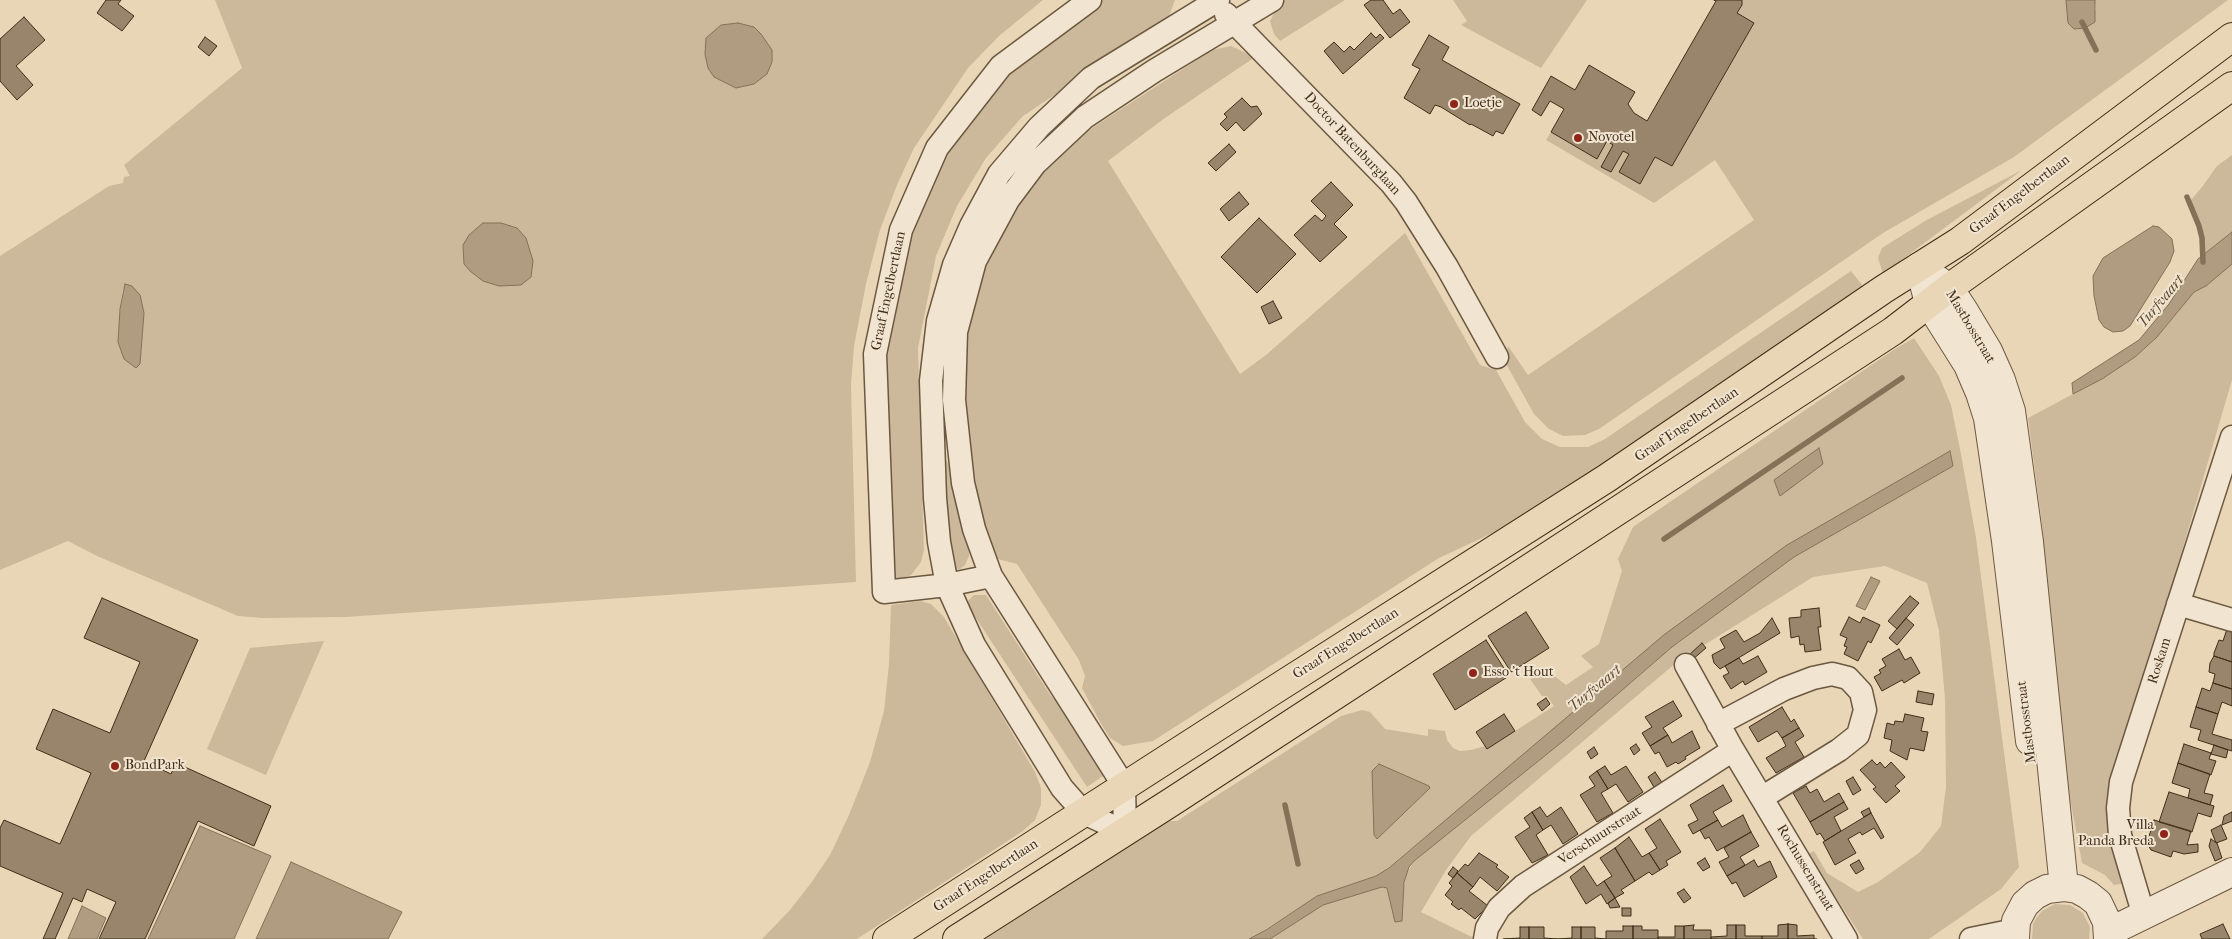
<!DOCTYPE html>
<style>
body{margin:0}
canvas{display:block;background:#e9d6b6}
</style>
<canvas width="2232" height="939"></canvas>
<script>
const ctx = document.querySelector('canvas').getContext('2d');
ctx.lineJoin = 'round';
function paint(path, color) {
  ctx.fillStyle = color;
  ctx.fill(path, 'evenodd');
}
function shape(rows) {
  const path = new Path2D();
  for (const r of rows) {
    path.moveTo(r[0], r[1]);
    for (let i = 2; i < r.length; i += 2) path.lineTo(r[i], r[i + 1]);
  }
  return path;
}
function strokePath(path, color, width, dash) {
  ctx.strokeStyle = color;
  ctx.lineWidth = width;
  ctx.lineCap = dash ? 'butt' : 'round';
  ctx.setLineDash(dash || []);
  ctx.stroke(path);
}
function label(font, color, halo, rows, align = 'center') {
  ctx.font = font + ' "IM FELL French Canon",serif';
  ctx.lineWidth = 4;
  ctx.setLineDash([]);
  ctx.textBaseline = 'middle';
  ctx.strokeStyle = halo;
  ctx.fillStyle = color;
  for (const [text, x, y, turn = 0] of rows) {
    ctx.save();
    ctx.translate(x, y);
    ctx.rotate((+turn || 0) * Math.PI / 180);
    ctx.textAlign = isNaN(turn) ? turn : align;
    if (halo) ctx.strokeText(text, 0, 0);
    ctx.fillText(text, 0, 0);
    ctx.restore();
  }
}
const green = shape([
 [215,0,1043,0,999,36,968,68,914,148,897,185,880,230,866,284,854,346,851,385,856,582,346,617,262,618,238,616,97,556,68,541,0,570,0,256,109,186,123,183,124,177,130,176,124,165,242,68],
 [123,289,144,313,140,364,118,342,120,309],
 [1097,0,1175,0,1168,19,1023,116,986,158,957,206,936,256,918,348,924,550,921,562,911,575,904,578,890,579,881,386,889,310,918,212,939,168,970,119,992,90],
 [1284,0,1345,0,1280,41,1274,34,1270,21,1279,4],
 [1453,0,1587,0,1541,68,1461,25,1467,21],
 [1742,0,2066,0,2068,23,2074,29,2085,28,2096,9,2095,0,2228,0,2014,157,1883,233,1599,429,1585,435,1563,436,1549,429,1534,414,1505,362,1508,346,1528,375,1754,220,1715,160,1654,203,1546,140,1551,132,1597,159,1607,141,1613,145,1601,167,1611,172,1623,151,1629,154,1619,172,1640,184,1655,157,1672,166,1754,23,1737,13,1742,5],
 [1231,46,1255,57,1162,120,1108,161,1240,374,1266,355,1405,233,1480,365,1496,370,1525,422,1542,439,1560,447,1588,447,1605,439,1851,271,1866,290,1577,482,1512,524,1439,558,1153,741,1123,746,1110,738,1100,722,1082,688,1085,676,1079,660,1017,564,994,558,969,484,963,403,969,317,990,250,1028,187,1083,134,1212,50],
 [2232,155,2232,232,2203,255,2200,228,2190,201,2202,187,2217,166],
 [2022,170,1883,274,1878,258,1882,248,1925,221],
 [2232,264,2232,380,2107,807,2109,832,2126,883,2114,885,2105,875,2082,863,2055,718,2044,610,2043,532,2028,418,2105,377,2135,357,2157,337,2194,292,2206,286],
 [1914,338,1939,376,1951,405,1961,454,1976,538,2019,867,2001,889,1929,939,1863,939,1808,854,1814,851,1827,873,1858,892,1878,882,1920,852,1941,826,1946,787,1945,699,1939,631,1927,583,1885,566,1813,577,1677,662,1471,836,1446,870,1421,912,1476,939,1270,939,1323,905,1332,901,1382,887,1403,889,1406,875,1414,861,1562,742,1672,647,1794,557,1953,466,1787,545,1406,853,1389,868,1376,876,1317,896,1254,937,1249,939,975,939,1160,821,1177,821,1341,716,1362,710,1370,712,1385,729,1428,736,1428,729,1445,731,1447,740,1453,748,1460,751,1471,750,1485,746,1487,749,1554,706,1547,696,1542,696,1530,679,1552,674,1566,685,1593,667,1581,656,1599,644,1622,571,1618,559,1633,527,1895,349],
 [944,455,949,466,959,515,969,546,969,556,965,565,960,569,955,569,946,541],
 [974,595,986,595,1051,696,1065,707,1106,774,1087,787,966,603],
 [920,601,931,604,944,617,1035,772,1041,788,1041,805,1035,820,1023,831,857,939,762,939,790,910,811,883,830,855,849,815,870,762,884,711,889,664,891,605],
 [324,641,266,775,207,749,250,648],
 [2055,904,2070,905,2083,913,2090,927,2089,939,2032,939,2033,924,2037,917,2042,911]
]);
const water = shape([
 [2066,0,2095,0,2095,22,2085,28,2074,29,2068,23,2066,0],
 [738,23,754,27,761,34,772,50,772,62,767,74,754,84,736,88,714,77,708,68,705,54,706,38,721,25,738,23],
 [483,223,501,223,517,228,526,238,533,261,531,277,521,285,499,286,483,281,470,271,464,264,463,245,469,235,483,223],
 [2153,226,2159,227,2172,239,2174,251,2170,262,2130,326,2123,331,2113,332,2104,327,2099,320,2094,296,2093,276,2103,258,2153,226],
 [2232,232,2232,264,2206,286,2194,292,2157,337,2135,357,2102,379,2073,394,2072,383,2139,340,2169,304,2198,259,2232,232],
 [125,284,132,286,140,295,144,313,140,364,136,368,124,359,118,342,120,309,125,284],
 [1819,448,1823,464,1780,496,1774,480,1819,448],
 [1950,451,1953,466,1794,557,1672,647,1562,742,1414,861,1409,867,1404,882,1402,921,1395,922,1387,888,1382,887,1323,905,1270,939,1249,939,1266,930,1317,896,1376,876,1389,868,1665,634,1787,545,1950,451],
 [1871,577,1880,581,1865,610,1856,606,1871,577],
 [1379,764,1429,786,1430,788,1377,839,1374,835,1372,771,1379,764],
 [200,826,271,856,234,939,148,939,200,826],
 [291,862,402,912,388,939,256,939,291,862],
 [82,906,106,918,97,939,68,939,82,906]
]);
const stream = shape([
 [2082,22,2096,50],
 [2187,197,2199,226,2202,238,2203,262],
 [1664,539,1902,378],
 [1285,805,1298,864]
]);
const building = shape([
 [106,0,121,0,118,4,134,16,122,31,97,13,106,0],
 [1371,0,1383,0,1393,14,1400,9,1410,22,1390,38,1364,5,1371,0],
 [1714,0,1742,0,1742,5,1737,13,1754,23,1672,166,1655,157,1640,184,1619,172,1629,154,1623,151,1611,172,1601,167,1613,145,1607,141,1597,159,1551,132,1564,109,1550,101,1541,116,1532,110,1551,76,1575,90,1589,65,1635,92,1628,104,1634,113,1647,121,1716,1,1714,0],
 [24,17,45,40,16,66,33,85,17,100,0,81,0,39,24,17],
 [1371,33,1376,38,1380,34,1384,38,1343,74,1324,51,1334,42,1344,52,1350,46,1354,50,1371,33],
 [1429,35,1449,47,1442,60,1520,104,1503,134,1496,131,1493,136,1471,124,1470,125,1441,107,1435,105,1430,114,1404,98,1420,69,1412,65,1429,35],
 [205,37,217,46,209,56,198,47,205,37],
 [1242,98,1251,107,1257,106,1262,114,1244,131,1236,122,1227,131,1220,124,1227,117,1224,114,1242,98],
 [1229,144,1236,152,1216,171,1208,163,1229,144],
 [1331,182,1353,205,1334,224,1347,237,1320,262,1294,235,1315,215,1322,221,1326,216,1311,201,1331,182],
 [1239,192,1249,204,1229,221,1220,209,1239,192],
 [1259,218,1296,254,1257,293,1221,257,1259,218],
 [1273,301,1282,318,1269,324,1261,307,1273,301],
 [1910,596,1919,603,1897,629,1888,621,1910,596],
 [102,598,198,640,144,761,171,774,176,763,271,806,254,846,198,821,145,939,99,939,116,902,87,889,82,902,73,898,55,939,43,939,63,893,0,866,0,828,4,820,60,844,91,773,36,749,53,709,110,733,140,662,84,638,102,598],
 [1819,608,1821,627,1818,627,1821,650,1805,652,1804,644,1800,645,1799,636,1791,638,1789,618,1801,617,1801,610,1819,608],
 [1526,612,1549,648,1511,672,1488,636,1526,612],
 [1849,617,1860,623,1863,617,1880,625,1871,643,1868,641,1858,661,1844,654,1847,647,1844,646,1847,638,1840,635,1849,617],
 [1772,618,1780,633,1720,669,1714,663,1712,655,1725,648,1720,639,1736,630,1744,642,1760,633,1772,618],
 [1906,618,1914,625,1897,645,1889,638,1906,618],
 [2228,626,2232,627,2232,662,2214,656,2214,653,2219,640,2223,641,2228,626],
 [1486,640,1509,676,1455,710,1433,674,1486,640],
 [1702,643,1706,648,1692,660,1688,656,1702,643],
 [1899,649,1905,660,1911,657,1920,673,1904,683,1902,680,1882,691,1874,677,1881,673,1879,670,1886,666,1882,659,1899,649],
 [1758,656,1767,672,1745,685,1743,681,1731,689,1723,676,1729,673,1725,666,1739,658,1743,664,1758,656],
 [2214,656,2232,662,2232,689,2213,683,2215,674,2209,672,2210,663,2214,656],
 [2213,683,2232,689,2232,706,2222,702,2218,714,2196,707,2202,688,2210,691,2213,683],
 [1918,691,1934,694,1932,705,1916,702,1918,691],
 [1546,698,1550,704,1542,711,1537,704,1546,698],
 [1673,701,1682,716,1663,728,1668,735,1650,746,1642,733,1652,727,1645,717,1673,701],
 [1782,707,1791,722,1794,719,1799,728,1782,738,1777,731,1758,742,1749,727,1782,707],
 [2196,707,2218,714,2212,734,2232,740,2232,751,2198,740,2201,730,2190,727,2196,707],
 [1504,714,1515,731,1487,749,1476,732,1504,714],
 [1905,714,1924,718,1921,731,1928,732,1924,751,1910,748,1907,760,1890,751,1892,740,1884,738,1887,723,1894,725,1895,721,1903,722,1905,714],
 [1799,728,1804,736,1795,742,1804,757,1776,773,1766,758,1786,746,1782,738,1799,728],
 [1692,731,1700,748,1685,757,1686,759,1678,764,1676,762,1667,767,1659,752,1655,754,1650,746,1668,735,1672,743,1692,731],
 [1636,744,1640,750,1634,755,1630,748,1636,744],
 [2184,744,2211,753,2209,759,2216,761,2211,775,2178,763,2184,744],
 [2214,745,2228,750,2226,758,2211,754,2214,745],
 [1594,747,1598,754,1591,759,1587,752,1594,747],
 [1872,760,1877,765,1880,762,1885,768,1891,762,1905,777,1895,786,1900,791,1886,803,1873,789,1876,787,1860,770,1872,760],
 [2178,763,2210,774,2204,793,2213,795,2210,805,2188,798,2190,789,2172,783,2178,763],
 [1605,766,1611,775,1626,766,1643,792,1628,802,1616,784,1608,789,1597,771,1605,766],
 [1597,771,1608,789,1601,793,1613,813,1597,822,1580,795,1595,786,1589,777,1597,771],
 [1655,772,1663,784,1655,789,1648,777,1655,772],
 [1853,777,1861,790,1853,795,1846,781,1853,777],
 [1723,785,1732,801,1713,812,1718,820,1693,834,1688,825,1698,820,1690,805,1723,785],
 [1806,786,1810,793,1817,789,1824,802,1839,793,1844,802,1810,822,1793,793,1806,786],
 [2169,792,2214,806,2211,817,2198,813,2192,832,2159,822,2169,792],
 [1844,802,1848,809,1834,817,1841,831,1825,841,1820,833,1817,835,1810,822,1844,802],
 [1540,807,1547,817,1561,807,1578,834,1563,844,1551,825,1543,830,1532,812,1540,807],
 [1869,808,1871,813,1864,817,1861,812,1869,808],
 [1532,812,1543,830,1536,835,1548,855,1532,863,1515,837,1530,827,1524,818,1532,812],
 [2232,812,2232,821,2222,825,2224,816,2232,812],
 [1871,813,1884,837,1881,839,1874,828,1862,835,1860,832,1848,839,1856,853,1835,865,1823,842,1871,813],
 [1743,815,1751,832,1717,851,1709,837,1705,839,1700,830,1718,820,1722,827,1743,815],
 [1660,819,1681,852,1666,861,1668,865,1660,870,1649,853,1657,848,1645,829,1660,819],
 [2154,820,2191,831,2187,845,2198,844,2198,852,2184,854,2173,851,2171,857,2151,850,2147,843,2154,820],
 [2221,825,2227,839,2216,843,2211,830,2221,825],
 [1751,832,1759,846,1740,857,1745,865,1727,876,1719,862,1729,857,1724,848,1751,832],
 [1629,837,1642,857,1649,853,1660,870,1652,875,1649,872,1635,881,1615,848,1629,837],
 [2211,839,2217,843,2222,858,2215,861,2209,846,2211,839],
 [1615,848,1635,881,1621,890,1624,893,1615,898,1604,881,1612,876,1600,858,1615,848],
 [1479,853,1498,865,1496,867,1509,877,1497,891,1480,877,1473,887,1457,873,1465,864,1468,866,1479,853],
 [1705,858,1710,867,1703,871,1697,863,1705,858],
 [1754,860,1758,867,1770,861,1777,877,1744,897,1736,882,1732,884,1727,876,1754,860],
 [1859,860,1864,869,1856,874,1850,865,1859,860],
 [1584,866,1597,886,1604,881,1615,898,1607,904,1601,894,1586,904,1570,877,1584,866],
 [1453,867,1458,871,1453,878,1448,874,1453,867],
 [1457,873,1473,887,1469,891,1488,906,1475,919,1461,908,1459,910,1451,904,1453,902,1445,895,1452,886,1449,883,1457,873],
 [1684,889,1691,898,1684,903,1677,893,1684,889],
 [1615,898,1620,907,1610,908,1608,903,1615,898],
 [1622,908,1631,908,1631,916,1622,916,1622,908],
 [1788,924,1788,939,1762,939,1762,936,1778,936,1778,925,1788,924],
 [1788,924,1797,925,1797,936,1814,935,1814,939,1817,939,1788,939,1788,924],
 [2223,924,2230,939,2202,939,2200,934,2223,924],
 [1694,925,1693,930,1711,930,1711,939,1684,939,1684,926,1694,925],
 [1727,925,1736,925,1736,939,1711,939,1711,937,1727,936,1727,925],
 [1736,925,1745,925,1745,936,1762,936,1762,939,1736,939,1736,925],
 [1623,926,1633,926,1633,939,1606,939,1606,931,1623,931,1623,926],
 [1633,926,1642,926,1642,930,1658,930,1658,939,1633,939,1633,926],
 [1675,926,1684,926,1684,939,1658,939,1658,937,1675,937,1675,926],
 [1520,927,1529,927,1529,939,1503,939,1520,938,1520,927],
 [1529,927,1544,927,1544,938,1558,939,1529,939,1529,927],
 [1572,927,1581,927,1581,939,1558,939,1572,938,1572,927],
 [1581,927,1595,927,1595,938,1606,939,1581,939,1581,927]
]);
const minor = shape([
 [1218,0,1091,78,1039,127,999,174,971,226,954,265,938,321,931,381,935,498,939,542,947,585,974,645,1062,788,1084,813,1125,832,1124,786,991,576,974,529,963,483,954,400,956,332,975,261,1008,200,1035,164,1085,117,1154,71,1272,0],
 [1226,14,1391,183,1406,202,1447,267,1497,357],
 [991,576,947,585,884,592,875,354,901,230,937,148,1001,66,1090,0],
 [2178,604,2232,620],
 [1686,665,1733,750,1846,939],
 [1718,724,1784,689,1813,678,1832,674,1848,678,1861,692,1865,710,1858,735,1839,750,1763,797],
 [2141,906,2120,835,2118,808,2121,782,2232,437],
 [1485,939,1487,928,1499,908,1523,886,1733,750],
 [1971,939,2015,930]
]);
const tertiary = shape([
 [1919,267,1949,288,1964,311,1988,351,2001,380,2011,411,2029,542,2064,887],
 [1923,280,1929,303,1968,365,1980,393,1988,418,2006,541,2030,741],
 [2109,932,2232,872],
 [2015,939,2016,921,2025,904,2035,895,2047,889,2064,887,2077,889,2088,895,2098,903,2107,922,2108,939]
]);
const primary = shape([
 [887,939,1271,692,1607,478,1884,289,1960,241,2232,37],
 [957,939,1173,801,1893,331,1949,288,2232,86]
]);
const markers = [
 [1454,104,5,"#8f2418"],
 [1578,138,5,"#8f2418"],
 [1473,673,5,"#8f2418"],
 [115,766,5,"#8f2418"],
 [2164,834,5,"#8f2418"]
];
const poiNames = [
 ["Loetje",1464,104],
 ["Novotel",1588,138],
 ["Esso 't Hout",1483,673],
 ["BondPark",125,766],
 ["Villa",2154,826,"right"],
 ["Panda Breda",2154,842,"right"]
];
const streetNames = [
 ["Doctor Batenburglaan",1352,144,47],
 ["Graaf Engelbertlaan",2020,195,-37],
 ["Graaf Engelbertlaan",889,291,-78],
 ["Mastbosstraat",1970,327,59],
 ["Graaf Engelbertlaan",1687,425,-34],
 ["Graaf Engelbertlaan",1346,644,-32],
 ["Roskam",2160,661,-72],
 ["Mastbosstraat",2027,722,-97],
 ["Verschuurstraat",1600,836,-33],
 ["Rochussenstraat",1805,868,59],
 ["Graaf Engelbertlaan",986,876,-33]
];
const waterNames = [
 ["Turfvaart",2161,302,-50],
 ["Turfvaart",1595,689,-40]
];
paint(green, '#ccb99b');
paint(water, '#b09d81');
strokePath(water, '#847157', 1);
strokePath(stream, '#847157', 5.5);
paint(building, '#98856b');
strokePath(building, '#412e19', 1);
strokePath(minor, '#6b5840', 25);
strokePath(tertiary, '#6b5840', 30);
strokePath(primary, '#412e19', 30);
strokePath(minor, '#f1e4d0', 22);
strokePath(tertiary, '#f1e4d0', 28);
strokePath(primary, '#e9d6b6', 28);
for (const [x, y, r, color] of markers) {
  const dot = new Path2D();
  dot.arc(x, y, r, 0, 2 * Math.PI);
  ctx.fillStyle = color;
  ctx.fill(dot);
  strokePath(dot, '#f1e4d0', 2);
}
label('14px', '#412e19', '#f1e4d0', poiNames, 'left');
label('14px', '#412e19', '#f1e4d0', streetNames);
label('italic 15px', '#5d4a33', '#f1e4d0', waterNames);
</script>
